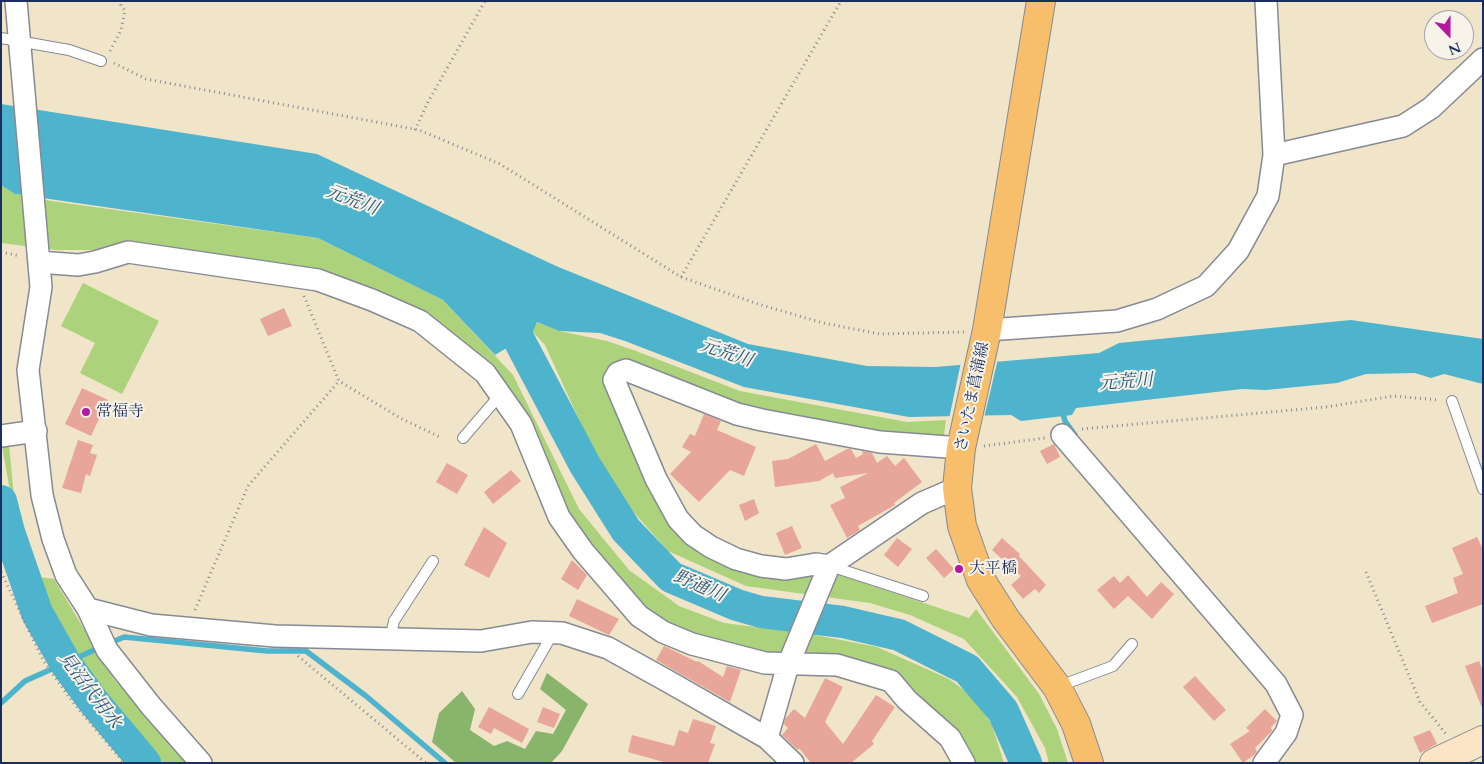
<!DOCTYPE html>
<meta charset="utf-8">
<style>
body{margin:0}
#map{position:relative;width:1484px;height:764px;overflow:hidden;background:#f0e4c9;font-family:Cardo,serif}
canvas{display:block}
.frame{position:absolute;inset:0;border:2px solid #1b2f5e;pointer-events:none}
.north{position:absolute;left:1424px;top:10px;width:50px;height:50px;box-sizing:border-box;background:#f7f3e8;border:1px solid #9fa5b1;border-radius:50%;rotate:158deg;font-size:14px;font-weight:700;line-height:20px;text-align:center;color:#1b2f5e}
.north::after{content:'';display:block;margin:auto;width:18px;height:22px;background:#b5179e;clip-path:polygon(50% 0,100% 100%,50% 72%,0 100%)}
</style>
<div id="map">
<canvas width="1484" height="764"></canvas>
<div class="frame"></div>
<div class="north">N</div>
</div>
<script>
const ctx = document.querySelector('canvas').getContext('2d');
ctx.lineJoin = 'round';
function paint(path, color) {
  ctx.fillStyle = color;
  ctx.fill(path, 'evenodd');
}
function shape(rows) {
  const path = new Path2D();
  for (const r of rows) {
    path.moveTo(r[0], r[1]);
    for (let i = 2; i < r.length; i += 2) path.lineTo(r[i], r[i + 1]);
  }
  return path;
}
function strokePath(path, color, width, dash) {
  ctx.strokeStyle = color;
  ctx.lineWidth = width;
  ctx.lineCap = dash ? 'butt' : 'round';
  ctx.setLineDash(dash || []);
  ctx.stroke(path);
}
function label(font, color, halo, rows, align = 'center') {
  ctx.font = font + ' Cardo,"Noto Serif JP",serif';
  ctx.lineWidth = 4;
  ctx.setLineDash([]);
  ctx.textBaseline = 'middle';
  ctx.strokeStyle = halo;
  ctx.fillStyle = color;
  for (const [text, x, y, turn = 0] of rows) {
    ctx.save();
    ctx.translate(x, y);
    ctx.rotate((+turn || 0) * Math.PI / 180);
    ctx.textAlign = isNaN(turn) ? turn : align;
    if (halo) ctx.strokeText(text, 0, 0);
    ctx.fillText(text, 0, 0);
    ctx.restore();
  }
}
const green = shape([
 [1,185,15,194,51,201,318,238,443,300,513,375,579,509,629,570,679,606,724,623,810,634,877,647,949,679,975,698,992,725,1004,763,972,763,888,673,800,661,676,634,630,600,564,514,494,373,323,277,101,250,56,250,1,243],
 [83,283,159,321,122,394,80,373,95,343,61,326],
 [537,322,559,331,607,341,636,351,740,391,907,422,946,420,943,441,899,437,744,410,614,372,664,505,712,555,834,573,969,618,976,609,1039,694,1057,729,1068,763,1049,763,1045,748,1017,697,964,639,910,615,870,603,746,586,668,551,631,509,597,459,545,345,533,332],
 [9,445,14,497,39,577,54,579,114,679,189,763,161,763,82,671,55,624,18,536,2,446]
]);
const forest = shape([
 [547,673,588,704,562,751,551,763,456,763,432,742,439,713,462,691,475,709,470,730,494,746,507,741,525,749,536,731,553,734,566,710,540,689]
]);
const water = shape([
 [1,104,317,154,556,266,748,344,867,366,936,367,1099,353,1119,343,1351,320,1483,339,1483,384,1444,374,1431,378,1415,373,1366,374,1337,383,1266,390,1242,389,1076,408,1072,415,1021,421,1011,415,909,417,744,387,625,341,600,333,559,331,537,322,533,332,495,355,443,300,318,238,15,194,1,185]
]);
const pier = shape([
 [998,359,984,418,949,419,961,362]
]);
const stream = shape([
 [1062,410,1065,421,1075,435],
 [110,643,124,637,267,651,306,651,366,696,445,763],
 [1,703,25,681,101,647]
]);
const river = shape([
 [496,301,519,340,585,465,626,530,671,577,737,605,761,612,843,622,899,635,967,669,1003,711,1026,763],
 [1,501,9,532,37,613,66,664,93,701,145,763]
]);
const building = shape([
 [284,308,292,326,268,336,260,319],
 [82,388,108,400,91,436,65,424],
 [704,414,721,421,717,430,756,447,744,476,730,470,699,502,670,474,691,452,682,447,690,434,695,436],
 [78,440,93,445,90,453,97,455,90,476,86,474,81,493,62,488],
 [816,444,825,461,847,449,851,449,856,458,863,454,862,451,872,453,877,463,887,456,895,466,904,458,922,482,894,503,895,505,858,526,860,530,847,538,830,505,845,498,840,487,868,473,835,478,833,473,819,481,775,487,772,461,788,459],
 [1054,444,1060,457,1047,464,1040,451],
 [447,463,468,475,457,494,436,482],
 [511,470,521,481,493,504,484,492],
 [754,499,759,513,745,521,739,505],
 [792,526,802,548,785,555,776,533],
 [484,527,507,543,489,578,464,565],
 [1477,537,1483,549,1483,604,1432,623,1425,606,1458,593,1453,578,1463,574,1452,548],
 [897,538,912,549,898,567,884,555],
 [1002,538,1020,554,1019,556,1046,585,1039,593,1035,589,1023,599,1011,585,1021,576,992,550],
 [936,549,954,569,944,578,926,558],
 [572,560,587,575,578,590,561,579],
 [1128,575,1147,597,1161,582,1174,594,1152,619,1128,596,1114,609,1097,590,1114,576,1120,583],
 [577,599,619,619,609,635,569,616],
 [664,646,697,662,698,661,723,677,727,666,741,670,730,702,656,660],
 [1479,661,1483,671,1482,708,1465,666],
 [1195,676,1226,710,1214,721,1183,687],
 [825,678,843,687,825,722,843,744,876,695,895,707,872,741,874,744,851,763,811,763,799,748,798,750,782,735,788,728,784,724,785,719,794,709,805,718],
 [489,707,529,729,522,743,494,728,491,734,478,727],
 [543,707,560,714,554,728,537,722],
 [1265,709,1277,721,1271,727,1272,731,1255,748,1257,752,1254,755,1243,763,1230,744,1250,731,1246,728],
 [693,719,716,726,710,743,715,744,708,763,667,763,628,752,632,735,674,746,679,730,688,733],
 [1430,730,1437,744,1420,753,1413,737]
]);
const path = shape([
 [110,51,121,30,125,11,121,5,122,1],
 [114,63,146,79,419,130,500,164,681,277,758,304,823,323,880,334,964,332],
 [415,130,428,102,485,1],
 [1,252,20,256],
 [681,277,841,1],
 [304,296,339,381,402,419,442,438],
 [1082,429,1326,407,1393,396,1439,400],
 [984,446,1045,438],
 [1,572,43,660,71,700,124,763],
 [1366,572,1420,702,1446,734],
 [195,610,248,486,339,381],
 [298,656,426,763]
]);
const lane = shape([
 [1,38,69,50,101,61],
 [1452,401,1483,489],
 [463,438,500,395],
 [830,566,923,596],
 [390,640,394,621,433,561],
 [1057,687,1113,666,1132,644],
 [518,694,553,633]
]);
const street = shape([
 [16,1,41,287,28,370,42,495,53,539,66,575,88,609,107,650,151,706,201,763],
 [1274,155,1403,126,1431,108,1483,59],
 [39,262,78,265,95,262,128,252,318,280,372,300,420,321,485,373,521,424,559,517,583,551,639,616,663,632,692,644,765,663,837,665,891,681,907,700,950,738,964,763],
 [987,330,1117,321,1157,309,1206,286,1238,251,1268,196,1274,155,1266,1],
 [1062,435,1276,684,1292,715,1286,733,1264,763],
 [1,436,36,431],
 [829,566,816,564,786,569,761,566,736,559,711,547,693,535,678,519,656,479,614,380,618,373,626,370,737,414,762,420,880,442,961,448],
 [88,609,151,625,275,636,481,641,532,632,562,633,608,648,671,683,767,738,793,763],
 [767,738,788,665,829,566,922,503,957,488]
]);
const secondary = shape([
 [1434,763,1483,740]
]);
const primary = shape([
 [1041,1,987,330,961,448,957,488,962,526,981,580,1005,618,1057,687,1076,724,1089,763]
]);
const markers = [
 [86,412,5,"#b5179e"],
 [959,569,5,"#b5179e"]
];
const streetNames = [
 ["さいたま菖蒲線",973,397,-78]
];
const poiNames = [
 ["常福寺",96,412],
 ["大平橋",969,569]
];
const waterNames = [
 ["元荒川",352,201,21],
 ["元荒川",726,354,18],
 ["元荒川",1126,383,-4],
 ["野通川",699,587,23],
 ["見沼代用水",89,691,53]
];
paint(green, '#acd27c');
paint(forest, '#89b46c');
paint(water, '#4eb3cc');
paint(pier, '#f0e4c9');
strokePath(stream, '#4eb3cc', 5.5);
strokePath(river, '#4eb3cc', 32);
paint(building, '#e7a699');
strokePath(lane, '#868a94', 12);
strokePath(street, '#868a94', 24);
strokePath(secondary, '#868a94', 30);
strokePath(primary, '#868a94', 30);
strokePath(path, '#868a94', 3, [1, 4]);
strokePath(lane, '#fff', 10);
strokePath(street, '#fff', 21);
strokePath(secondary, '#fce5c4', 28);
strokePath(primary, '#f7bf6c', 28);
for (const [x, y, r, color] of markers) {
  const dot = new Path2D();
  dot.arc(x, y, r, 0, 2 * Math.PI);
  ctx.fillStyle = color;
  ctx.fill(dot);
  strokePath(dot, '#f7f3e8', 2);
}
label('16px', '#1b2f5e', '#f7f3e8', streetNames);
label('16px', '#1b2f5e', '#f7f3e8', poiNames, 'left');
label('italic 18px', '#2a577f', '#f7f3e8', waterNames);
</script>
